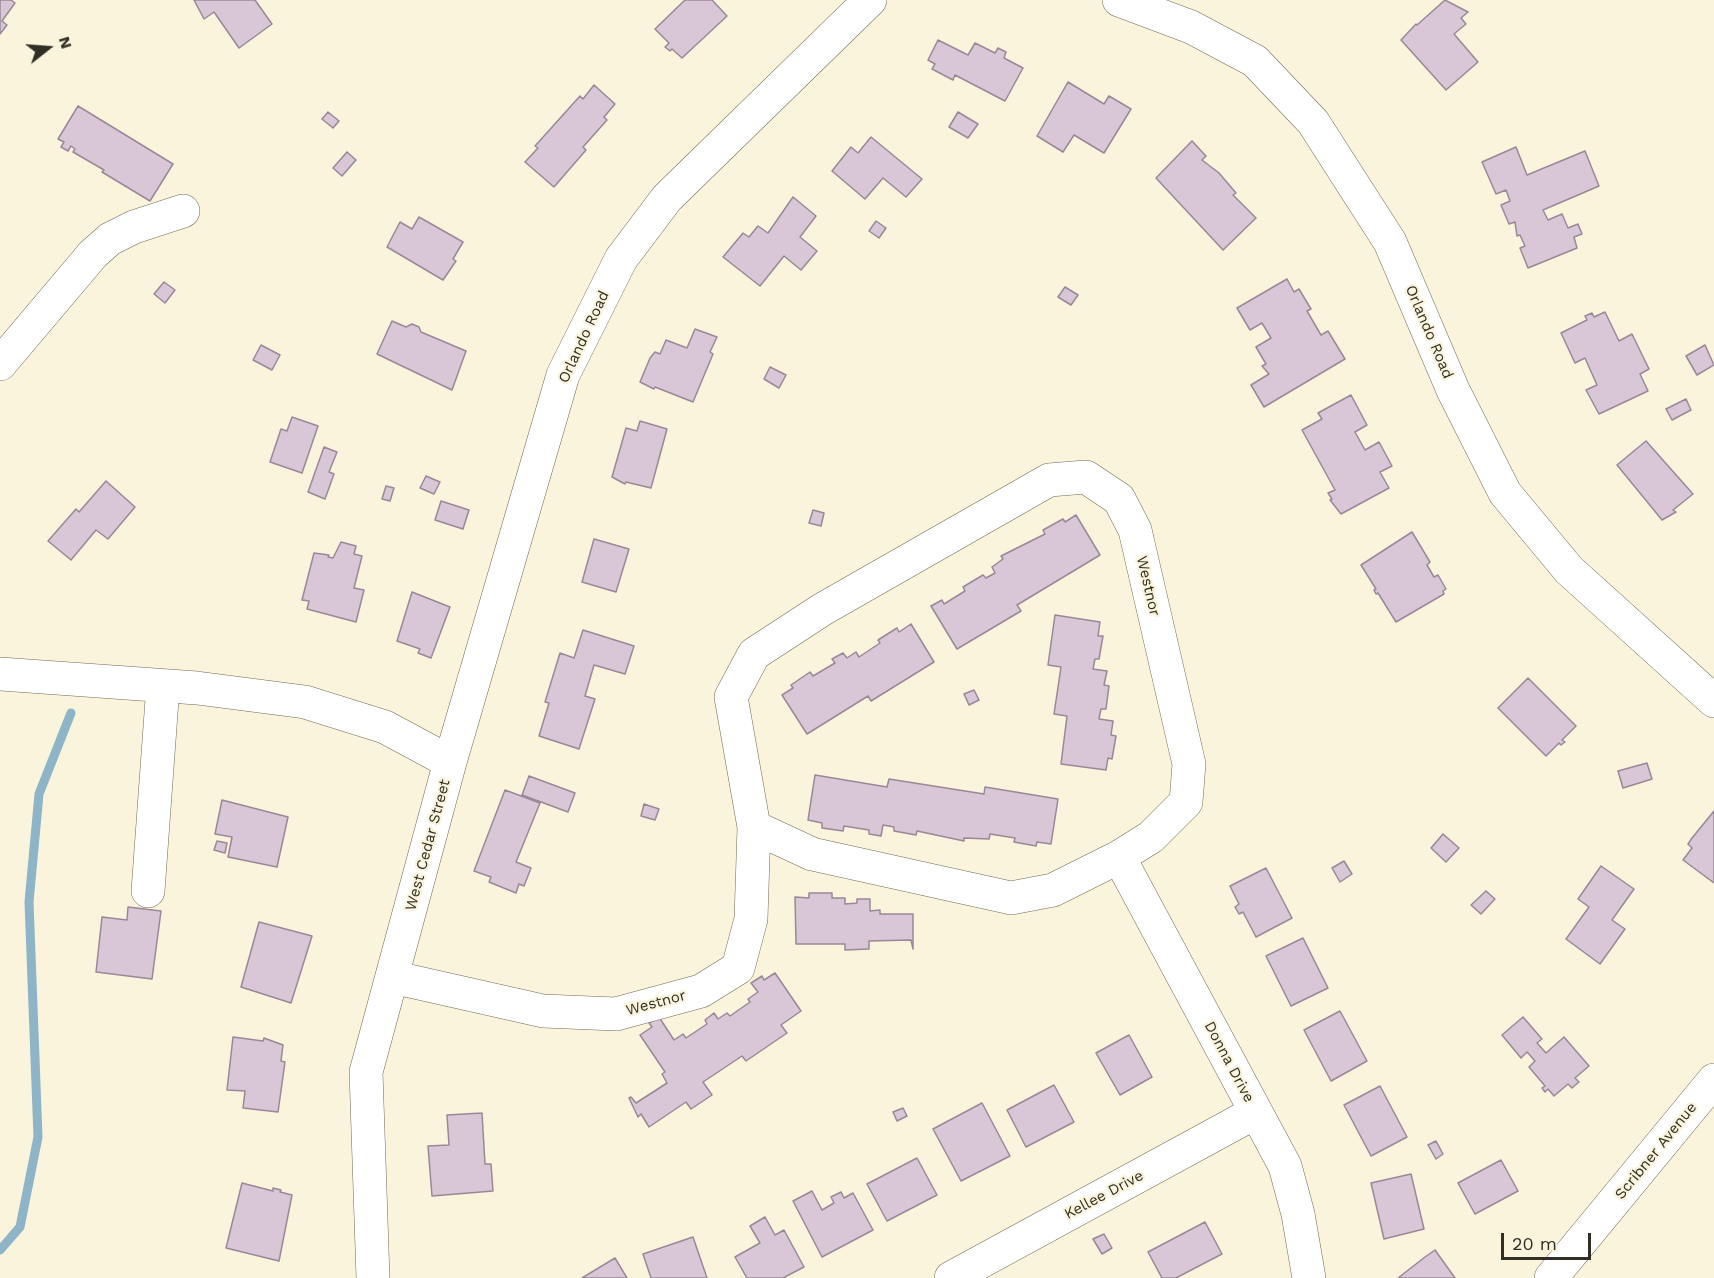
<!DOCTYPE html>
<style>
body{margin:0}
#map{position:relative;width:1714px;height:1278px;overflow:hidden;background:#faf4dd;font-family:"Work Sans",sans-serif}
canvas{display:block}
.north{position:absolute;left:18px;top:18px;width:60px;height:60px;-webkit-text-stroke:4px #faf4dd;paint-order:stroke;rotate:73deg;font-size:16px;font-weight:700;line-height:24px;text-align:center;color:#302e25}
.north::after{content:'';display:block;margin:auto;width:21px;height:27px;background:#302e25;clip-path:polygon(50% 0,100% 100%,50% 72%,0 100%)}
.scale{position:absolute;left:1501px;top:1233px;width:90px;height:27px;box-sizing:border-box;border:3px solid #302e25;border-top:0;padding-left:8px;font-size:18px;line-height:21px;white-space:nowrap;color:#302e25;-webkit-text-stroke:4px #faf4dd;paint-order:stroke}
</style>
<div id="map">
<canvas width="1714" height="1278"></canvas>
<div class="north">N</div>
<div class="scale">20 m</div>
</div>
<script>
const ctx = document.querySelector('canvas').getContext('2d');
ctx.lineJoin = 'round';
function shape(rows) {
  const path = new Path2D();
  for (const r of rows) {
    path.moveTo(r[0], r[1]);
    for (let i = 2; i < r.length; i += 2) path.lineTo(r[i], r[i + 1]);
  }
  return path;
}
function strokePath(path, color, width, dash) {
  ctx.strokeStyle = color;
  ctx.lineWidth = width;
  ctx.lineCap = dash ? 'butt' : 'round';
  ctx.setLineDash(dash || []);
  ctx.stroke(path);
}
function paint(path, color) {
  ctx.fillStyle = color;
  ctx.fill(path, 'evenodd');
}
function label(font, color, halo, rows, align = 'center') {
  ctx.font = font + ' "Work Sans",sans-serif';
  ctx.lineWidth = 4.5;
  ctx.setLineDash([]);
  ctx.textBaseline = 'middle';
  ctx.strokeStyle = halo;
  ctx.fillStyle = color;
  for (const [text, x, y, turn = 0] of rows) {
    ctx.save();
    ctx.translate(x, y);
    ctx.rotate((+turn || 0) * Math.PI / 180);
    ctx.textAlign = isNaN(turn) ? turn : align;
    if (halo) ctx.strokeText(text, 0, 0);
    ctx.fillText(text, 0, 0);
    ctx.restore();
  }
}
const stream = shape([
 [0,1250,20,1227,38,1137,29,902,39,794,71,713]
]);
const building = shape([
 [0,0,11,0,15,3,2,21,7,25,0,34,0,0],
 [194,0,255,0,272,24,239,48,214,12,204,19,194,0],
 [685,0,712,0,727,16,682,58,672,49,670,51,665,47,669,43,655,29,685,0],
 [1445,0,1468,12,1461,18,1466,24,1454,34,1478,62,1446,90,1401,40,1416,24,1417,25,1445,0],
 [938,40,968,55,975,43,995,53,998,48,1006,52,1004,58,1023,68,1005,101,955,75,953,80,932,69,935,64,928,60,938,40],
 [1068,82,1104,104,1109,96,1131,109,1104,153,1074,135,1063,152,1037,136,1068,82],
 [594,85,615,104,604,117,607,120,583,147,586,150,554,187,525,162,538,148,535,146,580,96,583,99,594,85],
 [78,106,173,164,150,201,102,172,104,170,73,152,75,149,71,146,68,151,61,147,64,142,58,139,78,106],
 [328,112,339,121,333,128,322,119,328,112],
 [958,112,978,124,968,138,949,127,958,112],
 [871,137,922,179,906,197,883,178,865,199,832,171,851,147,858,153,871,137],
 [1192,141,1206,156,1202,160,1219,173,1236,193,1233,195,1256,218,1223,250,1156,178,1192,141],
 [1516,147,1527,175,1585,151,1599,186,1543,210,1548,220,1562,214,1568,228,1578,224,1582,234,1574,237,1577,248,1528,268,1520,248,1525,246,1520,235,1517,236,1515,222,1509,224,1501,205,1510,201,1506,190,1496,194,1482,162,1516,147],
 [347,152,356,160,342,176,333,168,347,152],
 [793,197,816,216,800,237,817,251,801,270,784,256,760,286,723,257,743,233,749,237,758,226,768,233,793,197],
 [419,217,463,242,453,259,456,261,443,280,387,247,400,222,412,229,419,217],
 [876,221,886,228,879,238,869,231,876,221],
 [1287,279,1294,292,1299,289,1311,309,1307,311,1321,335,1328,331,1345,359,1264,407,1251,385,1269,374,1262,366,1266,364,1256,347,1271,338,1262,323,1250,330,1237,308,1287,279],
 [164,282,175,290,165,303,154,294,164,282],
 [1065,287,1078,295,1071,305,1058,297,1065,287],
 [1605,312,1619,341,1632,334,1649,369,1640,374,1648,391,1599,414,1586,390,1597,385,1585,358,1575,363,1561,333,1587,320,1585,316,1592,313,1594,317,1605,312],
 [392,321,406,327,412,324,419,327,421,332,466,351,452,390,377,354,392,321],
 [695,329,717,337,710,352,713,354,693,402,655,387,654,389,640,382,650,358,655,352,660,354,666,340,687,348,695,329],
 [261,345,280,355,272,370,253,360,261,345],
 [1705,345,1714,365,1697,375,1686,356,1705,345],
 [770,367,786,375,779,388,764,379,770,367],
 [1351,395,1367,425,1355,432,1365,450,1379,442,1392,466,1380,472,1389,488,1341,514,1330,500,1332,499,1328,493,1335,490,1302,430,1322,419,1318,413,1351,395],
 [1686,399,1691,410,1672,420,1666,409,1686,399],
 [292,417,318,426,302,473,270,462,281,429,287,431,292,417],
 [640,421,667,429,651,488,626,482,625,484,612,477,626,428,637,431,640,421],
 [1646,441,1693,494,1673,510,1676,512,1662,520,1617,465,1646,441],
 [324,447,337,452,329,472,334,474,325,499,308,492,324,447],
 [426,476,440,482,434,494,420,488,426,476],
 [106,481,135,507,108,539,96,530,71,560,48,541,76,509,79,512,106,481],
 [386,486,394,488,390,501,382,499,386,486],
 [441,501,469,510,463,529,435,520,441,501],
 [813,510,824,513,821,526,809,523,813,510],
 [1076,515,1100,555,1017,605,1021,611,957,649,931,606,942,600,944,604,965,591,963,587,983,575,986,578,995,573,992,567,1003,559,1001,556,1045,534,1043,530,1063,519,1065,522,1076,515],
 [1412,532,1430,562,1427,565,1434,577,1438,575,1446,589,1443,591,1444,594,1396,622,1378,593,1376,594,1374,590,1376,589,1361,565,1412,532],
 [594,539,629,549,616,592,582,582,594,539],
 [341,542,356,546,354,554,362,556,354,588,364,590,356,622,307,609,309,601,302,600,314,553,329,555,328,557,333,558,341,542],
 [412,592,450,607,431,658,418,653,420,649,397,641,412,592],
 [1055,615,1100,622,1098,636,1103,636,1099,659,1095,659,1093,669,1107,671,1104,685,1109,686,1106,709,1101,709,1099,719,1113,721,1111,735,1116,736,1112,759,1108,758,1106,770,1061,764,1067,716,1054,714,1061,667,1048,665,1055,615],
 [911,624,934,662,871,701,868,696,807,734,782,695,793,688,791,685,810,672,813,676,835,663,832,659,843,653,847,658,856,652,859,657,880,643,878,640,897,628,899,632,911,624],
 [583,630,634,646,625,674,594,665,585,696,595,699,579,749,539,736,549,703,545,702,560,653,574,658,583,630],
 [1528,678,1576,726,1562,740,1565,742,1561,745,1559,743,1546,756,1498,708,1528,678],
 [974,690,979,700,969,705,964,694,974,690],
 [1647,763,1652,779,1623,788,1618,771,1647,763],
 [815,775,887,787,889,779,984,794,985,787,1058,799,1051,844,1037,842,1036,846,1014,842,1015,838,990,834,989,839,964,838,964,841,917,831,916,835,894,831,894,827,883,825,881,836,869,834,869,830,844,826,843,831,822,828,822,823,808,820,815,775],
 [529,776,575,793,568,812,522,795,529,776],
 [505,790,540,803,516,862,531,868,524,886,519,884,516,893,489,882,491,877,474,871,505,790],
 [222,800,288,817,277,867,228,857,232,837,215,834,222,800],
 [644,804,659,809,655,820,641,816,644,804],
 [1714,811,1714,883,1683,860,1692,848,1688,844,1692,838,1714,811],
 [1443,834,1459,848,1446,862,1431,848,1443,834],
 [217,841,227,843,225,853,214,850,217,841],
 [1344,861,1352,874,1340,882,1332,868,1344,861],
 [1601,866,1634,889,1612,920,1625,929,1600,964,1566,939,1589,907,1578,899,1601,866],
 [1266,868,1292,918,1256,937,1243,912,1239,914,1235,907,1239,904,1230,886,1266,868],
 [1486,891,1495,899,1481,914,1471,905,1486,891],
 [809,893,832,893,832,898,845,898,845,904,857,903,857,899,870,899,870,911,880,910,880,914,913,914,913,949,911,940,869,941,869,949,845,950,845,944,796,944,795,897,809,898,809,893],
 [128,907,161,911,152,979,96,972,102,917,127,920,128,907],
 [259,922,312,936,291,1003,241,987,259,922],
 [1303,938,1328,988,1291,1006,1266,956,1303,938],
 [775,973,801,1011,781,1025,787,1033,746,1061,742,1056,703,1082,712,1095,691,1109,686,1102,649,1127,641,1114,638,1117,629,1098,631,1097,636,1103,667,1083,662,1074,665,1072,640,1035,652,1027,649,1023,659,1017,674,1040,683,1034,686,1038,707,1024,705,1020,714,1013,718,1019,727,1013,730,1016,750,1002,748,999,758,992,751,983,762,976,764,980,775,973],
 [1340,1011,1367,1061,1331,1081,1304,1030,1340,1011],
 [1523,1017,1542,1039,1537,1043,1546,1053,1564,1037,1589,1066,1575,1078,1579,1082,1572,1088,1568,1084,1554,1096,1548,1089,1545,1092,1542,1088,1545,1086,1529,1067,1535,1061,1527,1052,1521,1058,1502,1035,1523,1017],
 [1129,1035,1152,1077,1120,1095,1096,1053,1129,1035],
 [233,1037,263,1041,264,1038,283,1045,281,1061,285,1062,278,1112,243,1108,245,1091,227,1090,233,1037],
 [1054,1085,1074,1122,1026,1147,1007,1110,1054,1085],
 [1380,1086,1407,1137,1371,1156,1344,1105,1380,1086],
 [982,1103,1010,1156,961,1181,933,1129,982,1103],
 [903,1108,907,1116,897,1121,893,1112,903,1108],
 [482,1113,485,1164,491,1164,493,1191,432,1196,428,1146,449,1145,447,1115,482,1113],
 [1436,1141,1443,1154,1436,1159,1428,1145,1436,1141],
 [917,1158,937,1195,887,1221,867,1184,917,1158],
 [1501,1160,1518,1191,1475,1214,1458,1183,1501,1160],
 [1411,1174,1424,1229,1384,1239,1371,1183,1411,1174],
 [242,1183,273,1191,273,1188,281,1190,280,1192,292,1195,279,1261,226,1248,242,1183],
 [812,1191,822,1210,834,1203,831,1197,841,1192,844,1198,853,1193,873,1230,822,1257,793,1201,812,1191],
 [765,1217,775,1235,784,1230,804,1267,783,1278,747,1278,735,1257,760,1243,750,1226,765,1217],
 [1205,1222,1222,1254,1176,1278,1162,1278,1148,1252,1205,1222],
 [1104,1234,1112,1248,1102,1254,1093,1239,1104,1234],
 [693,1237,707,1278,651,1278,643,1254,693,1237],
 [1435,1250,1455,1278,1398,1278,1425,1257,1435,1250],
 [615,1258,627,1278,582,1278,615,1258]
]);
const minor = shape([
 [1119,0,1191,27,1255,61,1313,122,1390,242,1453,390,1505,493,1569,570,1714,701],
 [0,364,93,254,110,239,134,227,183,211],
 [0,674,197,688,305,702,385,727,450,762],
 [1119,857,1285,1166,1298,1214,1309,1278],
 [148,891,163,686],
 [392,977,543,1011,616,1014,701,991,738,968,751,919,754,827,731,697,754,654,823,609,1049,480,1086,477,1119,499,1135,530,1189,764,1186,802,1151,837,1119,857,1053,890,1011,898,812,854,754,827],
 [373,1278,366,1072,450,762,563,375,621,259,667,198,870,0],
 [951,1278,1256,1112],
 [1551,1278,1714,1080]
]);
const streetNames = [
 ["Orlando Road",1429,332,67],
 ["Orlando Road",584,337,-65],
 ["Westnor",1148,586,77],
 ["West Cedar Street",428,845,-75],
 ["Westnor",656,1003,-15],
 ["Donna Drive",1229,1062,62],
 ["Scribner Avenue",1656,1151,-51],
 ["Kellee Drive",1104,1195,-28]
];
strokePath(stream, '#8eb4c8', 9);
paint(building, '#d9c6d7');
strokePath(building, '#9a8898', 1.5);
strokePath(minor, '#716b57', 34);
strokePath(minor, '#fff', 33);
label('15px', '#302e25', '#faf4dd', streetNames);
</script>
